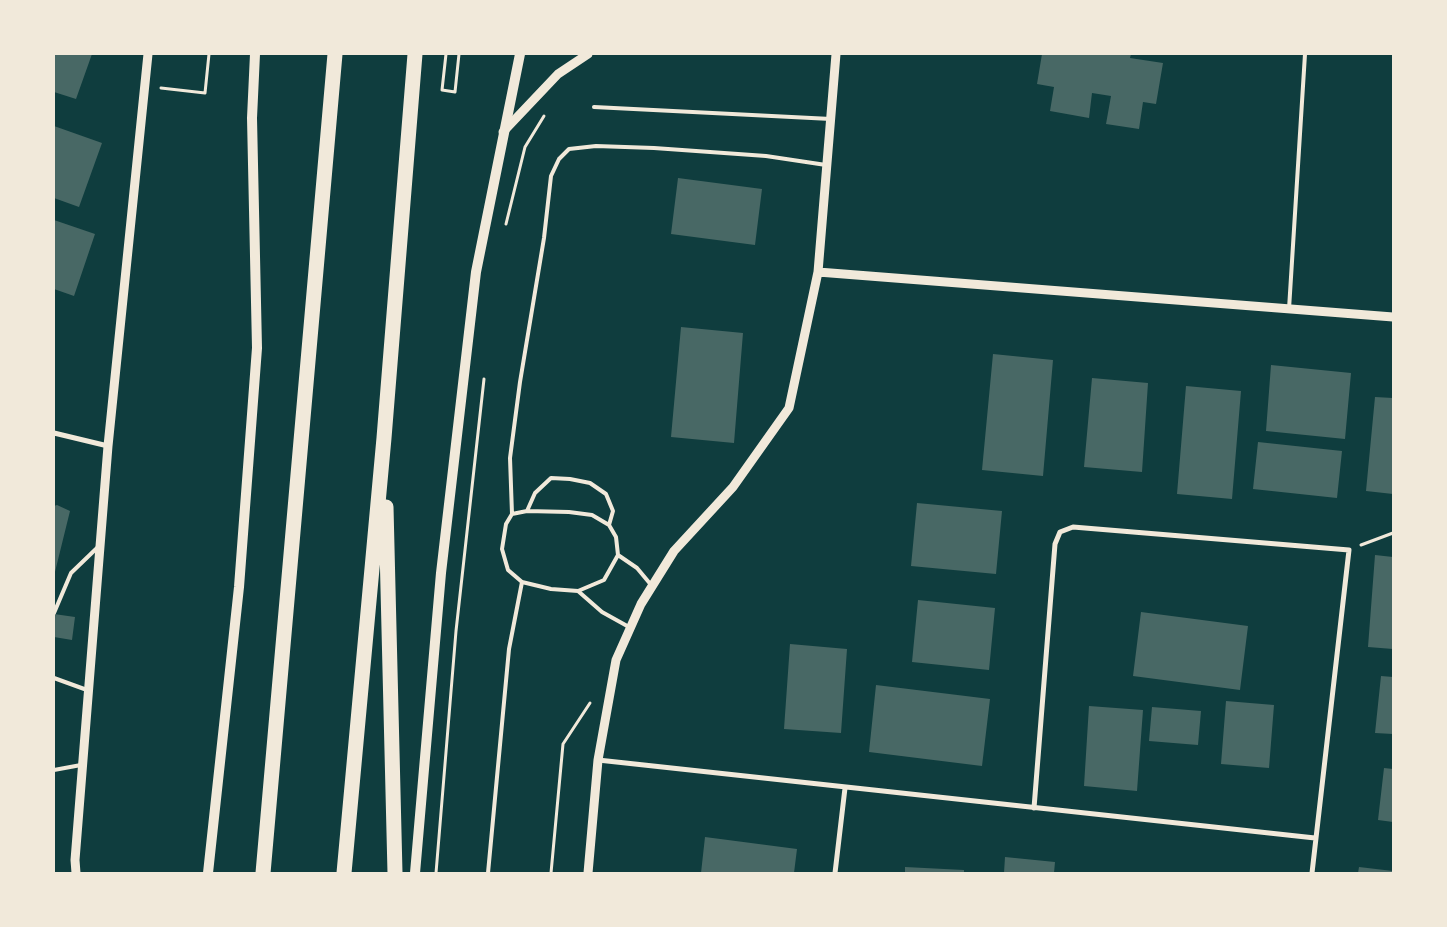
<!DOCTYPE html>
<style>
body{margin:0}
#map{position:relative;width:1447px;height:927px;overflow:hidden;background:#0f3d3e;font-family:"Roboto Condensed",sans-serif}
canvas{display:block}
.frame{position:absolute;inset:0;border:55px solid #f1e9da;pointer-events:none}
</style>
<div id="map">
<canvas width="1447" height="927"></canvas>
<div class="frame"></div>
</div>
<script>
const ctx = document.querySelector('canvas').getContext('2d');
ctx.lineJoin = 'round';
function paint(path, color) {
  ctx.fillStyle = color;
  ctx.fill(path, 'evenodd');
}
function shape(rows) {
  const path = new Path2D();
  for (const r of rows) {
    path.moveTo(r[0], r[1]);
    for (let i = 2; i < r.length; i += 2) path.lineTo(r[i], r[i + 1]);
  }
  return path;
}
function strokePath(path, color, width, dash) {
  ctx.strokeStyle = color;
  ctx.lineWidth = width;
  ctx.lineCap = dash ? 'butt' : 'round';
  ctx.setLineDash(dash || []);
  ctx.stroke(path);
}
const building = shape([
 [54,54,92,54,76,99,54,92],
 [1042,54,1131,54,1130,58,1163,63,1156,104,1143,102,1139,129,1106,124,1111,96,1092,93,1089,118,1050,111,1054,87,1037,84],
 [54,126,102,143,79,207,54,198],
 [678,178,762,189,755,245,671,234],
 [54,220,95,234,74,296,54,289],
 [681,327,743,333,734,443,671,437],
 [993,354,1053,360,1043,476,982,470],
 [1271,365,1351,373,1345,439,1266,431],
 [1092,378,1148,383,1142,472,1084,467],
 [1186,386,1241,391,1232,499,1177,494],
 [1375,397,1393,398,1393,494,1366,491],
 [1258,442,1342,451,1337,498,1253,489],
 [917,503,1002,511,996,574,911,566],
 [57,505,70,511,54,576,54,506],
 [1375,555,1393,557,1393,649,1368,647],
 [918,600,995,608,989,670,912,662],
 [1141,612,1248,626,1240,690,1133,676],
 [54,614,75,617,72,640,54,637],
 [790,644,847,649,841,733,784,729],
 [1381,676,1393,677,1393,734,1375,733],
 [876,685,990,699,982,766,869,752],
 [1226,701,1274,705,1269,768,1221,764],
 [1089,706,1143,710,1137,791,1084,786],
 [1152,707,1201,711,1198,745,1149,741],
 [1384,768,1393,769,1393,822,1378,820],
 [705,837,797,849,794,873,701,873],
 [1005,857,1055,862,1054,873,1004,873],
 [905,867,964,870,964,873,905,873],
 [1359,867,1393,871,1393,873,1358,873]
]);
const path = shape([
 [446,54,442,90,455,92,459,54],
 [161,88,205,93,209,54],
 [506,224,525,147,544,116],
 [1361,545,1393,533],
 [436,873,456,631,484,379],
 [551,873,563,744,590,703]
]);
const service = shape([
 [594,107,831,119],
 [1289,309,1305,54],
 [527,511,569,512,592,515,609,525,616,537,618,555,604,580,578,591,551,589,522,582,508,570,502,549,506,524,512,514,527,511],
 [527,511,535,493,551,478,570,479,590,483,606,494,613,511,609,525],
 [512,514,510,458,520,382,544,238,551,176,559,159,569,149,596,146,654,148,766,156,826,165],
 [618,555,637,568,652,586],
 [578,591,602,612,629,627],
 [54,613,71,573,98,547],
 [54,678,87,690],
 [54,770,81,765],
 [488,873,509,649,522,582]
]);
const minor = shape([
 [54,433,108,446],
 [598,760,1315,838],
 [1034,808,1055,544,1060,532,1073,527,1349,550,1312,873],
 [835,873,845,788]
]);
const tertiary = shape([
 [503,132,558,74,588,54],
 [818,272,1393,317],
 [76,873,75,860,108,446,148,54],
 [588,873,598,760,616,660,641,604,674,551,733,487,789,408,818,272,836,54]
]);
const secondary = shape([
 [208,873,239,587,257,348,252,118,255,54],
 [415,873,441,573,476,272,520,54]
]);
const motorway = shape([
 [386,507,395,873],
 [263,873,335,54],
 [344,873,384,438,415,54]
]);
paint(building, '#486865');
strokePath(path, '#f1e9da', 3);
strokePath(service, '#f1e9da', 4);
strokePath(minor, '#f1e9da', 5);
strokePath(tertiary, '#f1e9da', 9);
strokePath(secondary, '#f1e9da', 10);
strokePath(motorway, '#f1e9da', 15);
</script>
